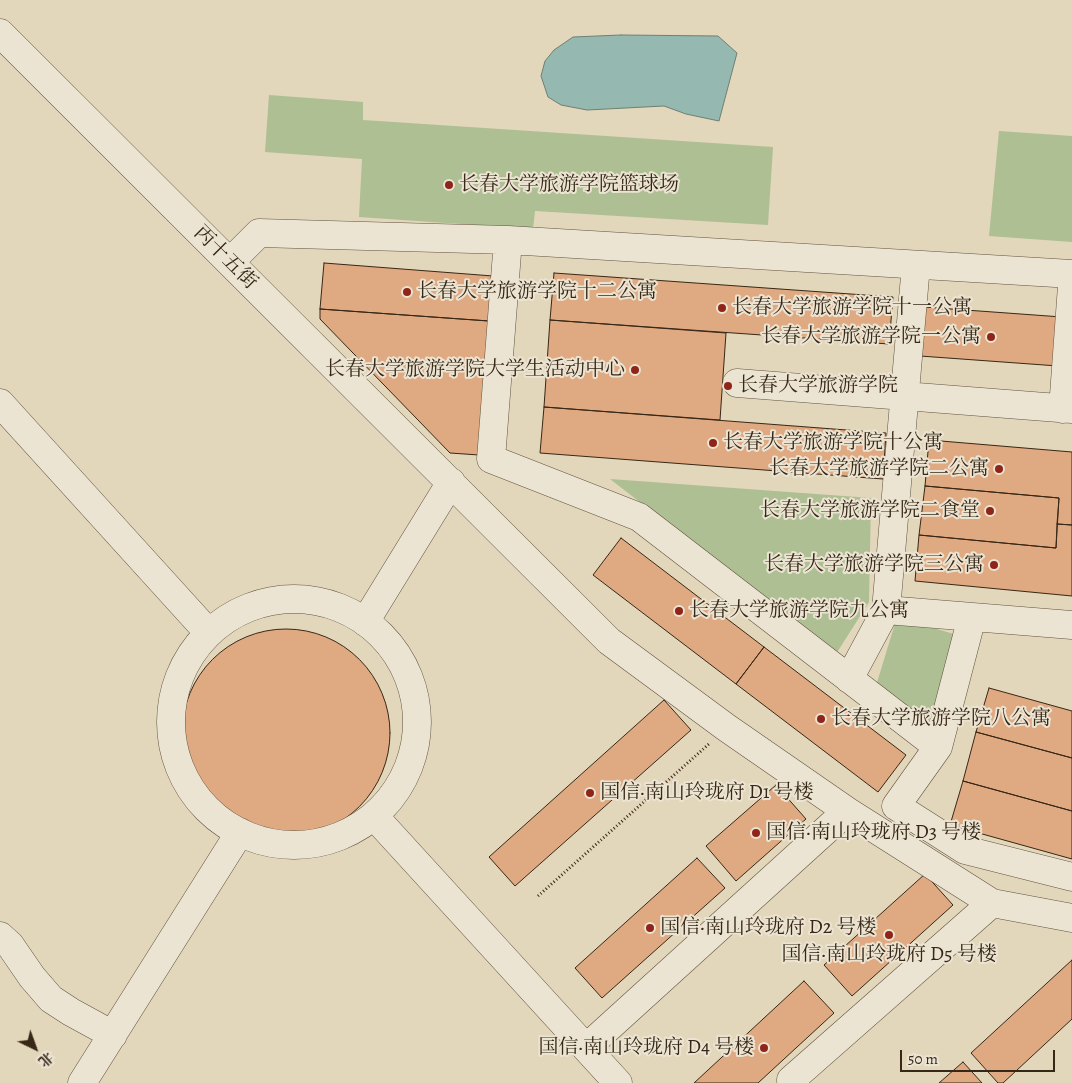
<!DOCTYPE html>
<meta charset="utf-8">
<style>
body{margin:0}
#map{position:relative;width:1072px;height:1083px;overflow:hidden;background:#e2d6bb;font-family:Alegreya,"Noto Serif SC",serif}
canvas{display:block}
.north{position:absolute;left:10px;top:1023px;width:50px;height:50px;-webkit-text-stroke:4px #ece4d3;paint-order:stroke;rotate:138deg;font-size:14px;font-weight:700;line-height:20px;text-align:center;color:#372716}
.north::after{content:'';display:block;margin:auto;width:18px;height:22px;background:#372716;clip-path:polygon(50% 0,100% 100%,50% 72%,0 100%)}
.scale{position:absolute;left:900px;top:1050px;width:155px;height:22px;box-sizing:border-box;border:2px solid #372716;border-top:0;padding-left:6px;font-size:15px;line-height:18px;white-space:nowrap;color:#372716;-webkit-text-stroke:4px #ece4d3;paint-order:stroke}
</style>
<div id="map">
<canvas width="1072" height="1083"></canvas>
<div class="north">北</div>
<div class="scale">50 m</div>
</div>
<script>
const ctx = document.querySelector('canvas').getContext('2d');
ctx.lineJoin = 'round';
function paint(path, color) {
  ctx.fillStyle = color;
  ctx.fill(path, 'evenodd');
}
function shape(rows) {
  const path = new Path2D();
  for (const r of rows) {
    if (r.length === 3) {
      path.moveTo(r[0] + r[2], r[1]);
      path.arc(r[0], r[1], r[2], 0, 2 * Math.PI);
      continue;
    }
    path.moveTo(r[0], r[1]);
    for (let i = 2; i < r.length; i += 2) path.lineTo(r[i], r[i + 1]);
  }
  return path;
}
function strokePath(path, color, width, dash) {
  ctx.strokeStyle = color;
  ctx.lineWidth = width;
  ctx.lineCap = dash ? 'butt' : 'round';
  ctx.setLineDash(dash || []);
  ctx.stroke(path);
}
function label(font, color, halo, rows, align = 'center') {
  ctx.font = font + ' Alegreya,"Noto Serif SC",serif';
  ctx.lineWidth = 4;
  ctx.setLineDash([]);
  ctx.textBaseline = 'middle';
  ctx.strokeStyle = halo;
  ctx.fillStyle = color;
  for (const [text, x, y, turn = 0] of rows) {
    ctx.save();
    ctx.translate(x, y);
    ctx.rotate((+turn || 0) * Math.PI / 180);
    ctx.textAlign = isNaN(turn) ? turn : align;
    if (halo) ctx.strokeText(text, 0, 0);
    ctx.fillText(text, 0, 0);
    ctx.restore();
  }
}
const green = shape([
 [269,95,363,102,363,120,773,147,768,225,535,211,533,229,359,217,362,159,265,152],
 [999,131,1072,136,1072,242,989,236],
 [610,479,871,498,869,602,836,654],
 [897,617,957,635,929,728,875,689]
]);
const water = shape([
 [621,35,718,36,737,53,719,121,686,114,664,106,587,110,561,105,548,97,541,76,545,61,554,50,573,37,621,35]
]);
const building = shape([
 [324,263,493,276,489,321,320,309,324,263],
 [554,273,893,297,889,344,550,320,554,273],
 [924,307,1062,317,1058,366,920,356,924,307],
 [320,309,489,321,479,455,450,453,320,319,320,309],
 [550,320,726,333,720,420,544,407,550,320],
 [544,407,886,433,883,479,540,453,544,407],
 [929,440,1072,452,1072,525,1057,524,1059,498,925,486,929,440],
 [925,486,1059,498,1056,548,919,535,925,486],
 [1057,524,1072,525,1072,596,915,581,919,535,1056,548,1057,524],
 [621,538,764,647,736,684,593,575,621,538],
 [286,733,104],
 [764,647,906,755,878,792,736,684,764,647],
 [989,688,1072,711,1072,758,976,732,989,688],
 [664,700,691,730,515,886,489,857,664,700],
 [976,732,1072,758,1072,811,963,781,976,732],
 [963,781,1072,811,1072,859,950,825,963,781],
 [776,785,806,819,736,881,706,846,776,785],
 [697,858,725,888,602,998,575,968,697,858],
 [925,874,953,905,852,996,824,965,925,874],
 [1072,960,1072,1019,1003,1083,998,1083,971,1053,1072,960],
 [804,981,834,1013,758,1083,694,1083,804,981],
 [963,1062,982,1083,939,1083,963,1062]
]);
const path = shape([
 [538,896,710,743]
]);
const minor = shape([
 [0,33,609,641,727,728,847,811,992,903,1072,918],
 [508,240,1072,274],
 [230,262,259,233,508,240,491,459,639,517,938,747],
 [737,383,1072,409],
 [0,403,208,632],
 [1063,409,1072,286],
 [294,722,123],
 [886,610,1072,625],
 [972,617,938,747,896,806,965,850,1072,877],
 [365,622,451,482],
 [849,679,886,610,916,265],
 [374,816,618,1083],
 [0,936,10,945,32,977,51,999,71,1012,113,1035],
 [586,1048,847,811],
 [82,1083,240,832],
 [793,1083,791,1080,992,903]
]);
const markers = [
 [449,185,5,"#8f2418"],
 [407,292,5,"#8f2418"],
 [722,308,5,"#8f2418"],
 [991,337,5,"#8f2418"],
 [635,370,5,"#8f2418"],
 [728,386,5,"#8f2418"],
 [713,443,5,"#8f2418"],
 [999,469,5,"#8f2418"],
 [990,511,5,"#8f2418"],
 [994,565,5,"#8f2418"],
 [679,611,5,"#8f2418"],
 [821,719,5,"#8f2418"],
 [590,793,5,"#8f2418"],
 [756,833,5,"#8f2418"],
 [650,928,5,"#8f2418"],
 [889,935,5,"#8f2418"],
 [764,1048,5,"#8f2418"]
];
const poiNames = [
 ["长春大学旅游学院篮球场",459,185],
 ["长春大学旅游学院十二公寓",417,292],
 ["长春大学旅游学院十一公寓",732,308],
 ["长春大学旅游学院一公寓",981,337,"right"],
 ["长春大学旅游学院大学生活动中心",625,370,"right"],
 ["长春大学旅游学院",738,386],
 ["长春大学旅游学院十公寓",723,443],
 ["长春大学旅游学院二公寓",989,469,"right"],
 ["长春大学旅游学院二食堂",980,511,"right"],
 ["长春大学旅游学院三公寓",984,565,"right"],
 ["长春大学旅游学院九公寓",689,611],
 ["长春大学旅游学院八公寓",831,719],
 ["国信·南山玲珑府 D1 号楼",600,793],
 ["国信·南山玲珑府 D3 号楼",766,833],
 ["国信·南山玲珑府 D2 号楼",660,928],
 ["国信·南山玲珑府 D5 号楼",889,955,"center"],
 ["国信·南山玲珑府 D4 号楼",754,1048,"right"]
];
const streetNames = [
 ["丙十五街",225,258,45]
];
paint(green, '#aebf94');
paint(water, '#95b9b0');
strokePath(water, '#6f7f72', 1);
paint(building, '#dfa982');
strokePath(building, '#372716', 1);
strokePath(minor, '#62533f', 29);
strokePath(path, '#372716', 3, [1, 2.5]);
strokePath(minor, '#ece4d3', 28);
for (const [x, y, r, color] of markers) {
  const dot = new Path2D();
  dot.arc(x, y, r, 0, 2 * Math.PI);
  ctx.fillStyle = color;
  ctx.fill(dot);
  strokePath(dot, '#ece4d3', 2);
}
label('20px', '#372716', '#ece4d3', poiNames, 'left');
label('20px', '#372716', '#ece4d3', streetNames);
</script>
